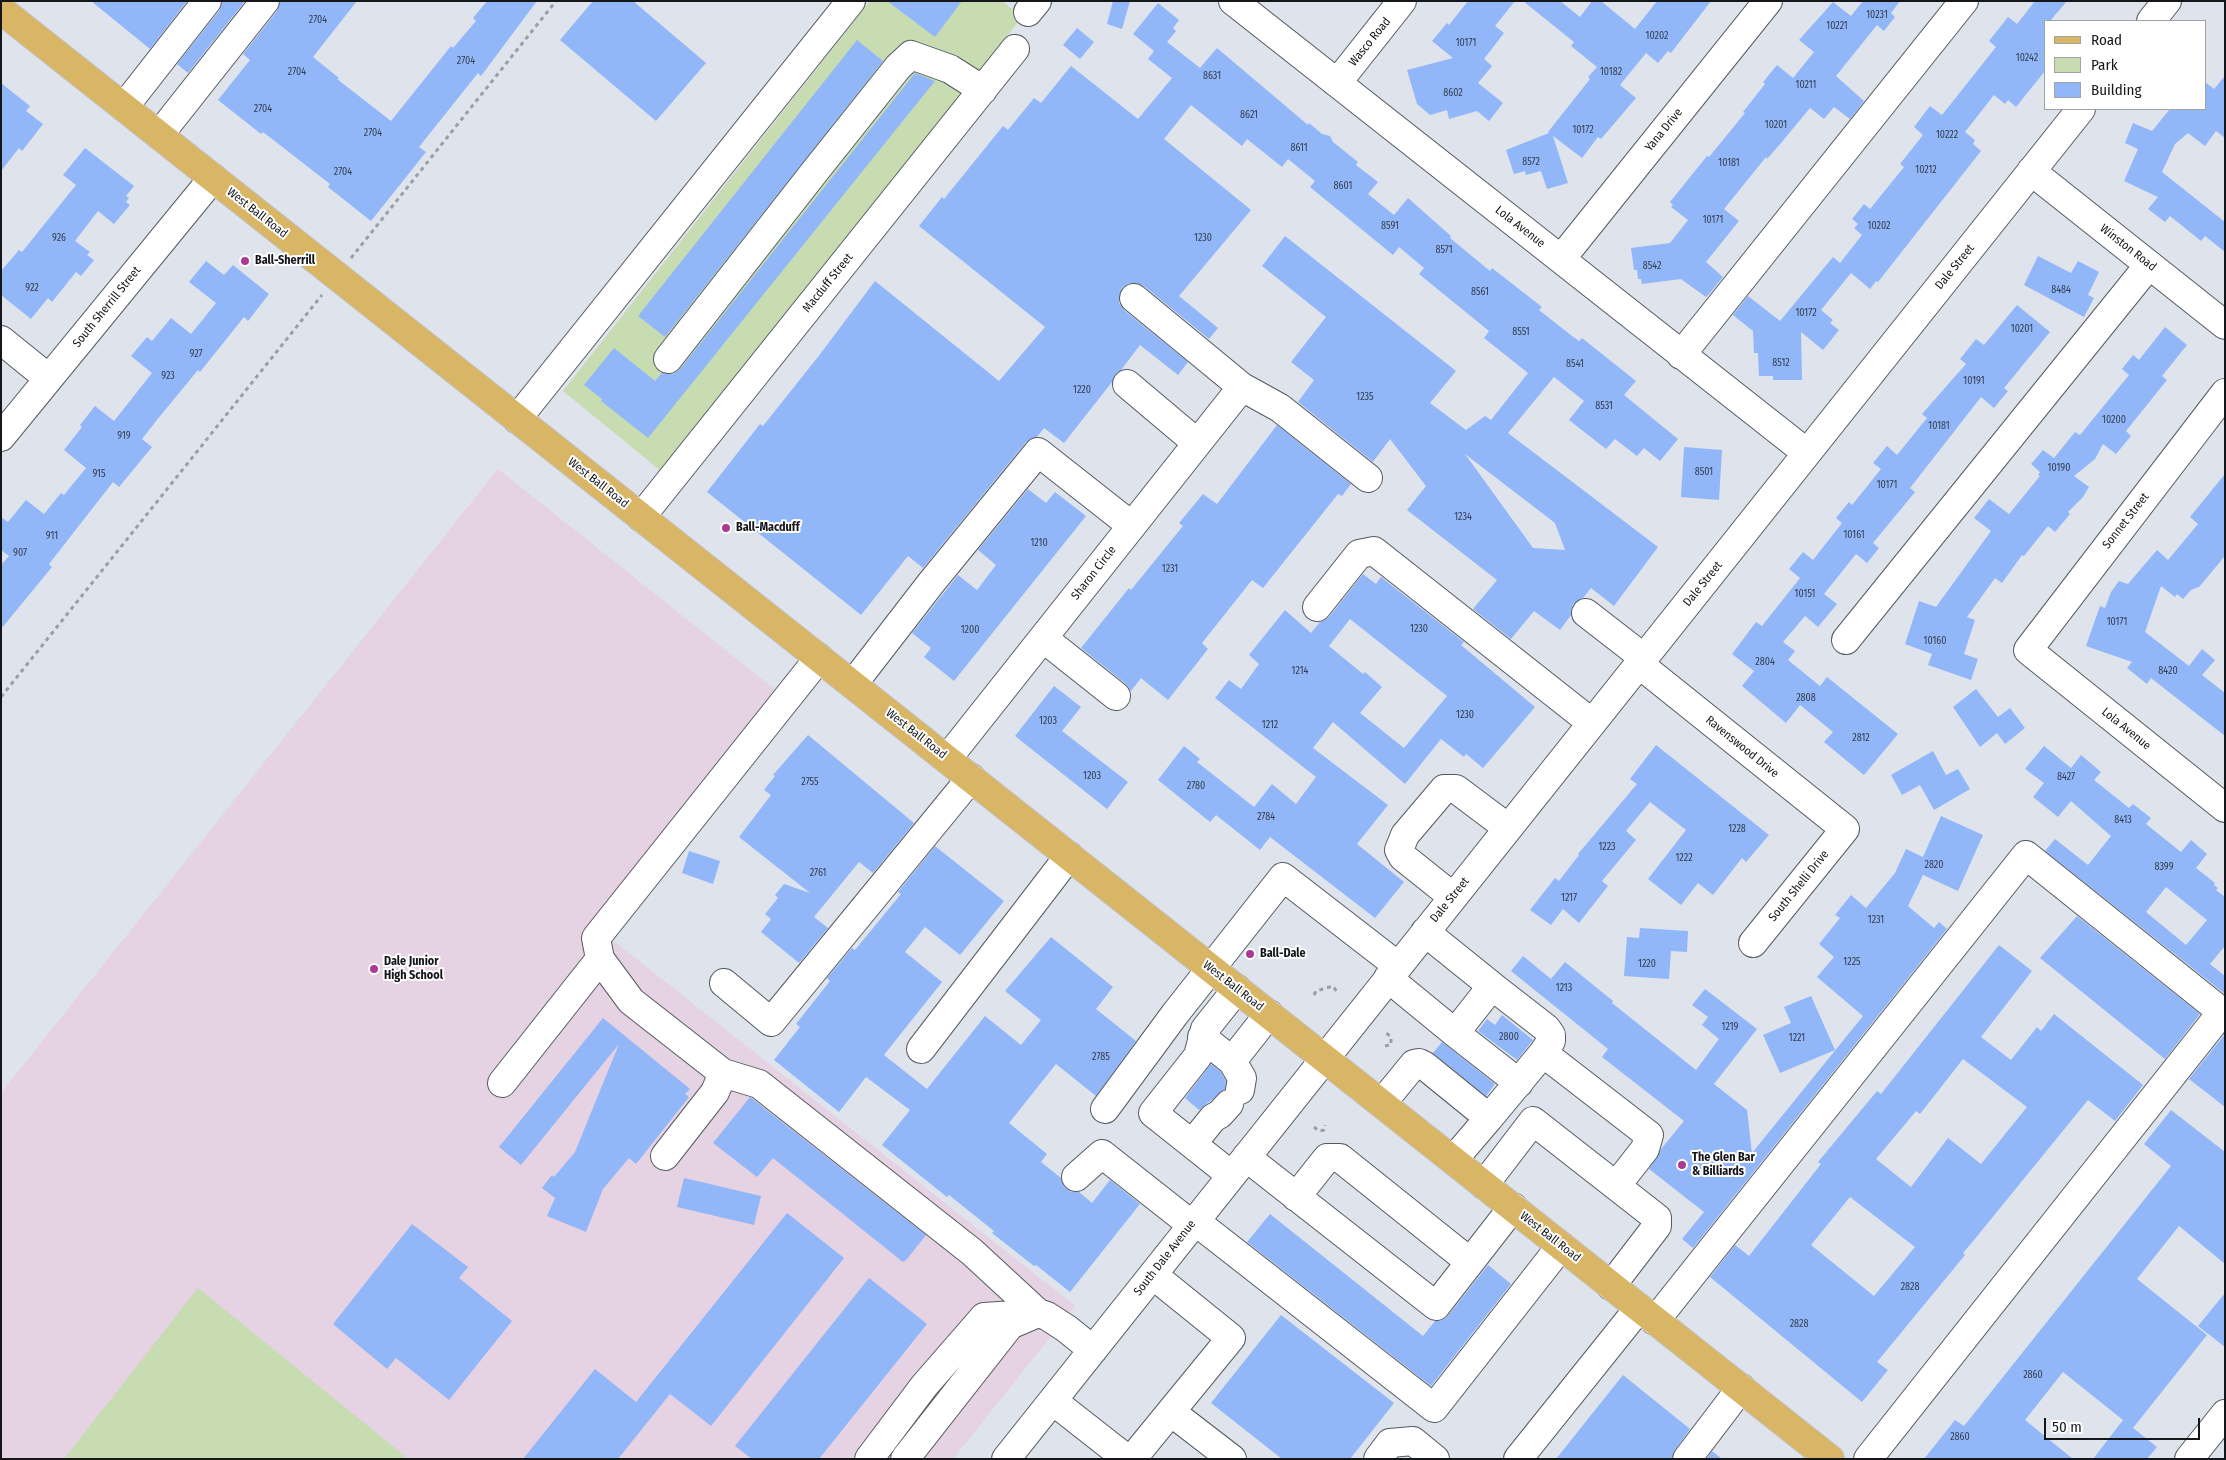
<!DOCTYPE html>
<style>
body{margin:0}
#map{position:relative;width:2226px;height:1460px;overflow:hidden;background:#dee3ec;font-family:"Fira Sans Condensed",sans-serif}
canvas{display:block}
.frame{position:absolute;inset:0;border:2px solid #141619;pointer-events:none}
.legend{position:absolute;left:2044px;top:20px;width:162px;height:90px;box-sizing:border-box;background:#fff;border:1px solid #a1a2a3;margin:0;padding:6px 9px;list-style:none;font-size:15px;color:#141619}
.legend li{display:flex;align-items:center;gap:10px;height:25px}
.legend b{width:25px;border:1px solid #a1a2a3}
.scale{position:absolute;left:2044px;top:1418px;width:156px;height:22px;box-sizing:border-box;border:2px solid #141619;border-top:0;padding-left:6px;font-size:15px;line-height:18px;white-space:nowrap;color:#141619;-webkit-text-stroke:4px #fff;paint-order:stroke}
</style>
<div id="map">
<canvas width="2226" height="1460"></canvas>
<div class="frame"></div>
<ul class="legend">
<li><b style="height:6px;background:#d9b666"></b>Road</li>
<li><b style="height:14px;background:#c7dcb1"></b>Park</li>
<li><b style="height:14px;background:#92b7f9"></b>Building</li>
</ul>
<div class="scale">50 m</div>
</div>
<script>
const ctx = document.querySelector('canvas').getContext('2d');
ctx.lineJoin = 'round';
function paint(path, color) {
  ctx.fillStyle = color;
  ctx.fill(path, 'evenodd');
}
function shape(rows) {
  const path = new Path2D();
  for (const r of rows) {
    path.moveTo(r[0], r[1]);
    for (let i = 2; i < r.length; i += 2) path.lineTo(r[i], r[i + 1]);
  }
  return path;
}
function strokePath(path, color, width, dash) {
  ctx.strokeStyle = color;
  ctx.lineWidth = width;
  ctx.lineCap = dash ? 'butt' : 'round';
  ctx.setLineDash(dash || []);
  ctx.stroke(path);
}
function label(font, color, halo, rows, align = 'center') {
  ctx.font = font + ' "Fira Sans Condensed",sans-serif';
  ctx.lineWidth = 4;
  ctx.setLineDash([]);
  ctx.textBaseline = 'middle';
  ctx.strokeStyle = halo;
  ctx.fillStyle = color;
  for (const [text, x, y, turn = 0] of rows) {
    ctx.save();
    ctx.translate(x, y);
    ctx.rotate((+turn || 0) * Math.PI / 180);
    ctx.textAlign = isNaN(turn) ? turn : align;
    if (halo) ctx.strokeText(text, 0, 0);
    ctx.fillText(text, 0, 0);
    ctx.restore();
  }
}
const education = shape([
 [498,469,797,707,610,938,1075,1306,953,1459,1,1459,1,1093]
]);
const green = shape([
 [870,1,1002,1,1022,17,661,471,563,391],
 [198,1288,406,1457,405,1459,64,1459]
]);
const building = shape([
 [91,1,187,1,150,49],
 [222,1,245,1,188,73,177,64,219,11],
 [280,1,357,1,313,57,339,78,337,79,391,121,451,46,453,48,476,21,473,18,487,1,537,1,481,76,478,73,419,147,426,152,371,221,328,187,330,184,263,132,261,134,218,100,250,60,243,54,277,11],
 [593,1,633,1,706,63,656,121,560,40],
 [887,1,962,1,935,37],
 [1113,1,1130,1,1122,29,1107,24],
 [1468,1,1515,1,1495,26,1504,33,1484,59,1492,66,1478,83,1503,103,1489,121,1477,111,1449,119,1447,110,1430,115,1417,104,1407,70,1453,58,1432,41,1447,23,1449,25],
 [1523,1,1560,1,1580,17,1592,1,1601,1,1635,29,1657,1,1711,1,1671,53,1668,51,1658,63,1646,53,1620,85,1636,98,1601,139,1598,137,1582,158,1553,136,1568,183,1547,189,1541,171,1526,175,1525,171,1514,174,1506,150,1549,133,1548,132,1590,79,1588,77,1597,67,1571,46,1574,42],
 [1863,1,1900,1,1891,13,1895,17,1884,31,1877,25,1836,76,1864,101,1850,119,1834,107,1824,119,1810,108,1781,143,1767,159,1766,157,1724,209,1739,221,1706,262,1723,277,1709,294,1706,297,1681,279,1642,284,1641,279,1638,279,1637,270,1634,270,1631,248,1670,243,1688,220,1671,207,1673,205,1670,202,1707,156,1709,157,1745,113,1743,112,1765,84,1763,82,1777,65,1793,78,1814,52,1799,40,1833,2,1851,16],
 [2035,1,2067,1,2050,21,2045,21,2045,71,2016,107,2008,100,2005,104,1994,95,1965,132,1975,140,1973,144,1981,151,1878,282,1876,281,1870,289,1851,273,1821,310,1833,320,1830,323,1839,330,1823,350,1801,332,1802,380,1773,380,1773,376,1759,376,1758,353,1754,353,1753,331,1733,315,1748,296,1780,321,1833,257,1840,263,1862,235,1854,228,1858,224,1852,219,1864,204,1870,209,1904,167,1900,164,1923,135,1914,127,1930,106,1942,115,1996,47,1989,41,2008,17,2017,24],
 [1158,3,1179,20,1173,28,1176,31,1167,42,1200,68,1217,48,1308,125,1309,123,1322,134,1330,136,1333,142,1358,162,1356,165,1378,182,1368,194,1394,215,1408,198,1451,236,1450,238,1490,271,1492,268,1542,307,1539,310,1572,336,1579,341,1582,338,1636,381,1624,395,1678,439,1660,461,1644,448,1637,456,1615,439,1606,449,1569,420,1584,401,1554,377,1508,433,1658,547,1614,606,1591,588,1583,598,1573,604,1571,615,1560,630,1534,611,1511,639,1473,609,1497,580,1407,510,1426,486,1390,439,1373,462,1298,402,1314,380,1291,362,1326,317,1262,266,1285,236,1456,371,1430,403,1466,430,1485,416,1491,420,1528,373,1484,338,1489,331,1419,274,1424,268,1399,247,1393,255,1310,187,1315,181,1288,159,1282,167,1247,139,1242,146,1191,105,1164,139,1251,210,1179,296,1218,328,1209,339,1144,286,1136,283,1129,283,1122,288,1119,295,1119,303,1124,310,1188,362,1178,375,1140,345,1121,370,1115,374,1112,382,1064,443,1044,428,1037,437,1026,442,923,568,908,556,861,615,707,492,760,424,763,426,821,353,875,281,999,381,1045,327,919,226,942,197,944,199,1003,126,1008,130,1034,98,1041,103,1071,66,1138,119,1172,78,1148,59,1154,51,1133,34],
 [1465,454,1555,523,1565,550,1533,548],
 [1077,28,1094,42,1080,59,1063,45],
 [857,40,883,61,665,337,638,316],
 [915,73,935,81,648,438,601,401,602,399,584,385,614,348,655,381,662,373,673,374,680,369],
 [2225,76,2225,138,2216,131,2205,146,2188,133,2175,144,2162,172,2225,222,2225,252,2205,236,2201,241,2170,216,2165,222,2148,209,2158,197,2124,181,2138,149,2125,143,2133,123,2152,131,2170,109,2205,109,2205,82,2214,89],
 [1,83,30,106,26,111,43,124,22,151,19,148,1,171],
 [85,148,134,186,126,196,129,198,126,202,130,205,114,224,98,211,75,241,90,252,87,255,94,260,81,276,76,272,52,302,48,298,31,319,1,295,1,271,19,250,22,252,76,185,63,175],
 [2038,256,2071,273,2078,261,2099,272,2088,295,2094,298,2084,317,2024,285],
 [206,261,224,275,233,265,269,294,248,321,244,317,200,372,198,370,156,421,142,439,152,447,119,487,113,482,49,564,52,567,1,629,1,565,9,556,1,550,1,517,8,522,26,500,44,514,61,493,64,495,86,468,64,450,82,427,80,425,95,406,114,421,152,373,131,356,147,337,152,341,171,318,191,334,216,303,189,282],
 [2017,305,2050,332,2004,388,2008,391,1994,408,1981,397,1910,488,1915,492,1873,543,1879,548,1867,563,1856,554,1824,594,1837,604,1818,627,1805,616,1783,642,1795,651,1788,660,1820,686,1827,677,1898,734,1864,775,1824,742,1833,732,1800,705,1786,723,1742,686,1754,671,1732,654,1756,622,1762,626,1800,578,1789,569,1803,552,1813,560,1842,523,1836,518,1849,502,1852,505,1881,469,1873,463,1887,446,1897,455,1927,418,1922,414,1966,364,1960,359,1976,339,1984,345],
 [2165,327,2187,345,2162,376,2167,380,2126,431,2131,436,2116,454,2103,444,2095,459,2074,476,2089,487,2083,497,2068,512,2070,514,2055,532,2048,526,2024,556,2022,555,2002,583,1995,578,1967,617,1975,620,1964,654,1978,659,1971,680,1928,665,1932,654,1905,644,1919,601,1936,607,1991,531,1974,518,1989,499,2009,514,2040,476,2038,475,2040,472,2031,464,2043,450,2054,458,2075,432,2080,435,2129,375,2122,369,2133,355,2139,360],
 [1277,425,1351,484,1342,496,1338,494,1263,588,1252,580,1202,643,1208,649,1168,700,1141,678,1131,691,1126,684,1081,648,1129,588,1131,590,1183,526,1179,523,1203,494,1217,504],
 [1684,447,1722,450,1719,500,1681,497],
 [2225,474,2225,556,2199,587,2191,590,2183,599,2177,594,2175,597,2161,586,2145,632,2189,666,2202,649,2215,660,2202,675,2225,693,2225,736,2151,678,2147,684,2127,668,2132,662,2086,646,2100,606,2105,608,2111,592,2119,581,2128,584,2157,550,2168,560,2198,524,2190,517],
 [1028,489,1046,503,1055,492,1086,516,954,681,924,657,931,648,912,633,958,575,977,590,996,565,978,550],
 [1363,574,1376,584,1381,577,1464,642,1461,645,1535,707,1483,768,1466,754,1464,757,1441,739,1405,784,1333,722,1313,748,1388,805,1357,844,1404,882,1375,918,1270,837,1260,850,1216,815,1210,822,1158,780,1184,746,1200,759,1197,762,1254,807,1272,784,1296,804,1316,777,1215,698,1229,680,1241,689,1259,664,1249,655,1285,610,1311,633,1320,622,1329,617],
 [1350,619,1447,696,1404,748,1360,713,1382,687,1365,672,1363,674,1329,646],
 [1054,686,1081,707,1062,731,1128,782,1107,809,1015,736],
 [1976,689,1998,717,2010,708,2025,728,2005,744,1997,733,1980,747,1953,707],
 [808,735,914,823,873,873,859,862,814,917,828,928,799,963,761,932,771,919,765,914,778,898,775,895,784,884,810,893,739,837,771,795,764,790,775,776,773,775],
 [1656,745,1769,835,1746,862,1742,858,1713,895,1698,883,1681,905,1648,879,1686,830,1650,802,1626,831,1636,840,1602,881,1608,886,1579,923,1563,909,1551,925,1530,910,1555,878,1559,881,1579,855,1578,854,1637,784,1630,779],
 [2044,746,2071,768,2081,755,2101,772,2094,780,2129,808,2133,804,2151,818,2146,824,2181,852,2191,840,2207,854,2196,868,2215,883,2214,885,2218,888,2216,890,2225,897,2225,946,2210,964,2225,976,2225,994,2045,851,2055,839,2088,865,2111,836,2071,801,2058,817,2033,797,2044,783,2025,769],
 [2166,887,2207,920,2186,945,2146,912],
 [1933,751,1946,775,1958,769,1970,789,1934,810,1920,785,1902,795,1891,775],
 [1941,816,1983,835,1958,891,1923,875,1908,906,1934,928,1939,922,1947,929,1693,1248,1682,1239,1704,1212,1649,1169,1661,1149,1684,1121,1602,1057,1608,1049,1511,971,1523,956,1551,979,1565,962,1613,1001,1612,1003,1696,1070,1719,1039,1702,1025,1708,1017,1692,1005,1705,989,1757,1029,1714,1084,1747,1110,1752,1153,1863,1016,1817,977,1834,957,1819,944,1840,918,1835,915,1851,895,1866,908,1895,873,1906,849,1923,857],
 [935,846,1004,901,960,955,925,927,905,952,942,982,884,1055,927,1089,985,1016,1021,1045,1041,1020,1005,991,1051,937,1113,987,1096,1009,1136,1041,1096,1096,1056,1064,1009,1123,1047,1154,1041,1162,1061,1178,1064,1187,1071,1192,1079,1192,1092,1203,1110,1180,1140,1204,1070,1292,1036,1265,1034,1266,992,1233,994,1231,949,1195,947,1197,882,1145,910,1110,866,1077,839,1112,774,1060,800,1027,796,1024,830,981,827,978,852,948,855,950,901,894,898,892],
 [689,851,720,861,713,884,682,873],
 [2077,916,2200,1014,2165,1059,2040,958],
 [1640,928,1688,931,1687,952,1671,951,1669,979,1624,976,1627,937,1639,938],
 [1999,945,2032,971,1981,1037,2011,1060,2037,1027,2041,1031,2054,1014,2143,1085,2115,1121,2088,1100,1974,1240,1963,1253,1965,1255,1877,1362,1888,1370,1862,1402,1710,1277,1735,1245,1749,1256,1821,1164,1818,1162,1877,1091,1881,1094],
 [1963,1059,2027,1107,1981,1164,1948,1138,1911,1187,1876,1159,1916,1111,1920,1114],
 [1850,1197,1915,1247,1874,1296,1811,1245],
 [1811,996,1835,1050,1780,1073,1763,1035,1791,1023,1784,1007],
 [1502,1015,1533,1040,1517,1060,1478,1031,1487,1019,1495,1025],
 [603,1018,690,1089,685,1094,689,1097,636,1164,629,1158,603,1189,586,1232,547,1216,555,1198,542,1188,552,1175,554,1177,575,1152,619,1044,521,1165,499,1147],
 [2225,1034,2225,1107,2189,1079],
 [1442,1042,1495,1084,1486,1096,1433,1053],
 [1211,1064,1220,1071,1226,1081,1225,1089,1199,1110,1185,1098],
 [750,1097,926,1235,907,1259,903,1262,773,1158,757,1177,713,1143],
 [2171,1110,2225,1152,2225,1264,2179,1226,2137,1279,2207,1335,2133,1428,2063,1372,2025,1420,2073,1459,1924,1459,1955,1420,1964,1426,2171,1166,2144,1144],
 [684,1178,761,1196,754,1225,677,1207],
 [787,1213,844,1258,711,1426,670,1394,618,1459,523,1459,595,1369,636,1402],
 [1270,1214,1423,1336,1435,1321,1442,1320,1448,1316,1488,1265,1511,1284,1431,1386,1247,1242],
 [412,1224,468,1267,459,1278,512,1321,449,1400,396,1358,387,1369,333,1324],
 [869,1278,927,1324,819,1459,752,1459,735,1446],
 [2225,1293,2225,1347,2198,1326],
 [1281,1315,1394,1403,1350,1459,1282,1459,1211,1403],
 [1623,1375,1690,1429,1675,1450,1672,1459,1556,1459],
 [2123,1420,2157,1447,2147,1459,2093,1459],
 [1712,1451,1722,1459,1707,1459]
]);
const path = shape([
 [351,258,556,1],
 [1,697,322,295],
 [1314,995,1316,991,1333,986,1337,992],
 [1385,1046,1391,1045,1391,1037,1385,1032],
 [1314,1127,1319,1131,1324,1130,1325,1125]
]);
const minor = shape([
 [1233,1,1807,453],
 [1028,12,1037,1],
 [2151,21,2167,1],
 [1337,83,1402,1],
 [124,107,207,1],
 [159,135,265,1],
 [2031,171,2225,325],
 [1561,259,1768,1],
 [1134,298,1242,387,1280,408,1368,478],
 [1,340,48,378],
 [1681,355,1964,1],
 [668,359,812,175,898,67,911,55,950,69,983,90],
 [1127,384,1197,443],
 [2225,393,2028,650,2225,808],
 [517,419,851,1],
 [1,437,213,178],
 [641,517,1015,49],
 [1317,607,1359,554,1374,551,1592,723],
 [1586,613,1644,658],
 [1043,638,1116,696],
 [1846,640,2149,265],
 [1639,664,1845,829,1753,943],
 [853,684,931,583,1038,452,1132,526],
 [947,759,1242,387],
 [1453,897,1403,857,1399,850,1405,835,1444,789,1456,789,1508,828],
 [1388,978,1455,1033,1492,986,1425,932],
 [724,983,771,1022,971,778],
 [1492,986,1546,1028,1551,1035,1551,1041,1543,1053,1649,1135,1645,1149,1616,1186],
 [1455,1033,1519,1083],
 [1202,1037,1232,1061,1242,1078,1240,1090],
 [921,1049,1069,856],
 [1232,1061,1269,1014],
 [723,1073,759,1084,972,1252,1038,1313],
 [502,1083,600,959],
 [1382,1103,1414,1064,1419,1063,1425,1066,1489,1118,1454,1159],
 [1105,1109,1175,1014,1283,877,1398,966],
 [1489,1118,1543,1053],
 [1192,1144,1213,1118,1220,1114,1229,1104],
 [665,1156,715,1092,723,1073,631,1001,600,959,596,938,819,658],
 [1246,1157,1436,1306,1513,1207],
 [1231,1175,1153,1113,1198,1056,1205,1029,1237,989],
 [1076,1177,1102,1154,1192,1225],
 [1484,1185,1533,1121,1657,1218,1657,1226,1611,1286],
 [1296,1197,1327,1158,1340,1158,1470,1262],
 [1195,1221,1434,1408,1561,1246],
 [1655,1321,2026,855,2222,1012],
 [1053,1401,1127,1459],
 [1171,1412,1232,1459],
 [869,1459,924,1386,984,1317,1029,1314],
 [905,1459,1010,1325,1038,1313,1047,1316,1067,1329,1093,1350],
 [1006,1459,2081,109],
 [1132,1459,1231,1338,1153,1275],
 [1378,1459,1390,1443,1413,1441,1435,1459],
 [1518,1459,1639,1308],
 [1687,1459,1741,1388],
 [1868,1459,2222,1012,2225,1014],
 [2189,1459,2225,1414]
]);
const major = shape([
 [1,10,1830,1459]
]);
const markers = [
 [245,261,5,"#ac3993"],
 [726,528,5,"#ac3993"],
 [1250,954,5,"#ac3993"],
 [374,969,5,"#ac3993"],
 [1682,1165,5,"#ac3993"]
];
const numberNames = [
 ["10231",1877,15],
 ["2704",318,20],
 ["10221",1837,26],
 ["10202",1657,36],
 ["10171",1466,43],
 ["10242",2027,58],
 ["2704",466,61],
 ["2704",297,72],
 ["10182",1611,72],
 ["8631",1212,76],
 ["10211",1806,85],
 ["8602",1453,93],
 ["2704",263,109],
 ["8621",1249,115],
 ["10201",1776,125],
 ["10172",1583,130],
 ["2704",373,133],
 ["10222",1947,135],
 ["8611",1299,148],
 ["8572",1531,162],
 ["10181",1729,163],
 ["10212",1926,170],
 ["2704",343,172],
 ["8601",1343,186],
 ["10171",1713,220],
 ["8591",1390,226],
 ["10202",1879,226],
 ["926",59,238],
 ["1230",1203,238],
 ["8571",1444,250],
 ["8542",1652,266],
 ["922",32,288],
 ["8484",2061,290],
 ["8561",1480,292],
 ["10172",1806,313],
 ["10201",2022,329],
 ["8551",1521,332],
 ["927",196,354],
 ["8512",1781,363],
 ["8541",1575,364],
 ["923",168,376],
 ["10191",1974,381],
 ["1220",1082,390],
 ["1235",1365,397],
 ["8531",1604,406],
 ["10200",2114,420],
 ["10181",1939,426],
 ["919",124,436],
 ["10190",2059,468],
 ["8501",1704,472],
 ["915",99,474],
 ["10171",1887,485],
 ["1234",1463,517],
 ["10161",1854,535],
 ["911",52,536],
 ["1210",1039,543],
 ["907",20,553],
 ["1231",1170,569],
 ["10151",1805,594],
 ["10171",2117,622],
 ["1230",1419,629],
 ["1200",970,630],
 ["10160",1935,641],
 ["2804",1765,662],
 ["1214",1300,671],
 ["8420",2168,671],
 ["2808",1806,698],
 ["1230",1465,715],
 ["1203",1048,721],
 ["1212",1270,725],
 ["2812",1861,738],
 ["1203",1092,776],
 ["8427",2066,777],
 ["2755",810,782],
 ["2780",1196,786],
 ["2784",1266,817],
 ["8413",2123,820],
 ["1228",1737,829],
 ["1223",1607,847],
 ["1222",1684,858],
 ["2820",1934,865],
 ["8399",2164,867],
 ["2761",818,873],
 ["1217",1569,898],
 ["1231",1876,920],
 ["1225",1852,962],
 ["1220",1647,964],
 ["1213",1564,988],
 ["1219",1730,1027],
 ["2800",1509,1037],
 ["1221",1797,1038],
 ["2785",1101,1057],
 ["2828",1910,1287],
 ["2828",1799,1324],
 ["2860",2033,1375],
 ["2860",1960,1437]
];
const streetNames = [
 ["Wasco Road",1370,42,-51],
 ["Yana Drive",1664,130,-51],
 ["West Ball Road",257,213,38],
 ["Lola Avenue",1520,227,38],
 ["Winston Road",2128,248,38],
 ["Dale Street",1955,267,-51],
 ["Macduff Street",828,283,-51],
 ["South Sherrill Street",107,307,-51],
 ["West Ball Road",598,483,38],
 ["Sonnet Street",2126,521,-52],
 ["Sharon Circle",1094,573,-52],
 ["Dale Street",1703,584,-51],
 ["Lola Avenue",2126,729,39],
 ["West Ball Road",916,734,38],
 ["Ravenswood Drive",1742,747,39],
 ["South Shelli Drive",1799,886,-51],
 ["Dale Street",1450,900,-51],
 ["West Ball Road",1233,986,38],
 ["West Ball Road",1550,1237,38],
 ["South Dale Avenue",1165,1258,-52]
];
const poiNames = [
 ["Ball-Sherrill",255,261],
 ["Ball-Macduff",736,528],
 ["Ball-Dale",1260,954],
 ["Dale Junior",384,962],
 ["High School",384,976],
 ["The Glen Bar",1692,1158],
 ["& Billiards",1692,1172]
];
paint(education, '#e5d2e2');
paint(green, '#c7dcb1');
paint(building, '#92b7f9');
strokePath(minor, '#555a61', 30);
strokePath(major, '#c2c2c3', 30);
strokePath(path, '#9a9ea5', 3, [4, 4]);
strokePath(minor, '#fff', 28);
strokePath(major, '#d9b666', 28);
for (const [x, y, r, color] of markers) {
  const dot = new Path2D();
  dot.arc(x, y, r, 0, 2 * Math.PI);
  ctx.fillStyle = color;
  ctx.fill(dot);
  strokePath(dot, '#fff', 2);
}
label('10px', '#343e51', null, numberNames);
label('12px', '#141619', '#fff', streetNames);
label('bold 12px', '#141619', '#fff', poiNames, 'left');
</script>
